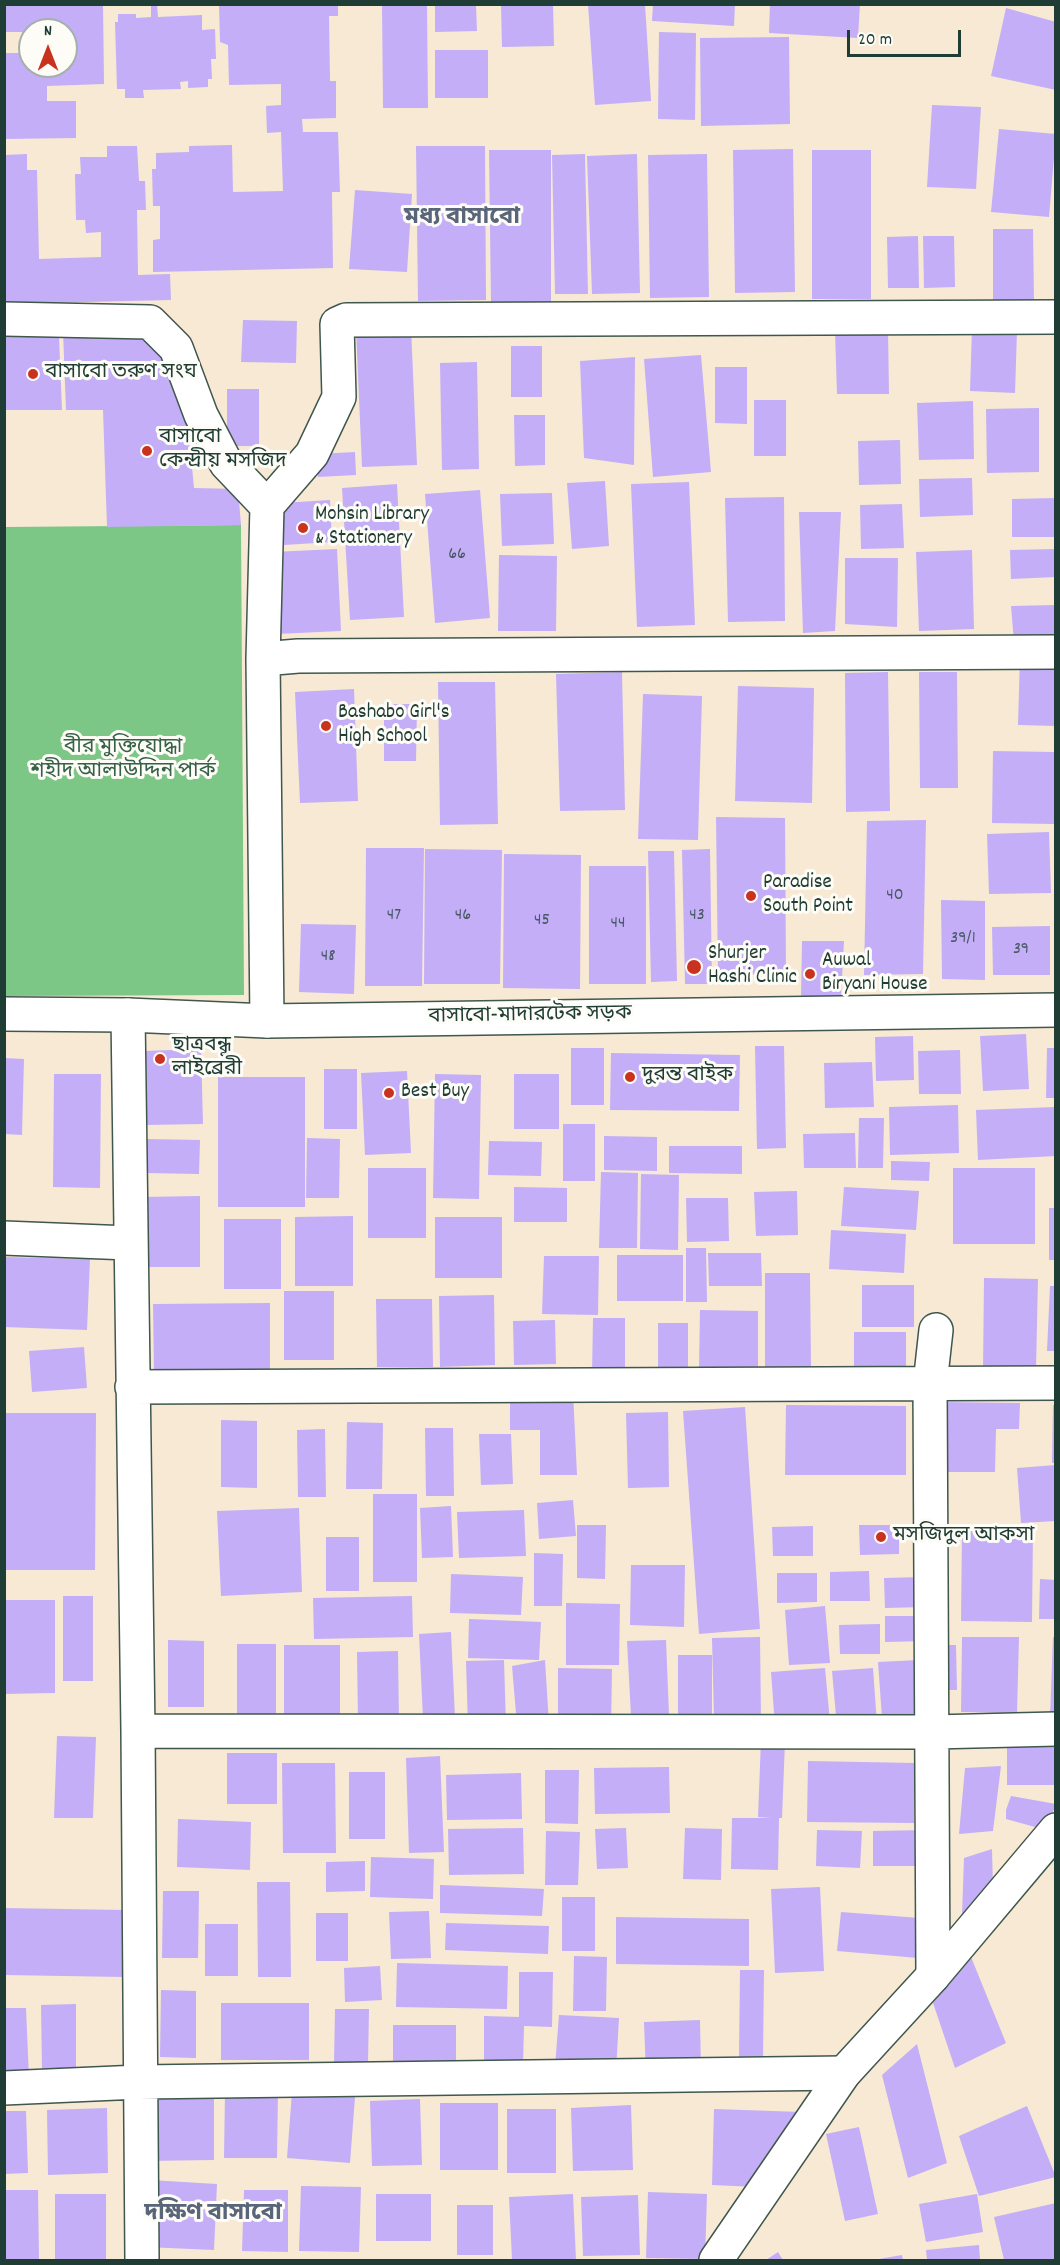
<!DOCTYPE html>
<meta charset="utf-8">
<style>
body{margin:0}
#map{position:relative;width:1060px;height:2265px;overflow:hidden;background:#f7e9d4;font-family:Dekko,sans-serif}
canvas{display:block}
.frame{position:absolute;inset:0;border:6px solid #1f3d34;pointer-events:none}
.north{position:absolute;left:18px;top:18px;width:60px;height:60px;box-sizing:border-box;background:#fdfcf7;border:2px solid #a4b0a9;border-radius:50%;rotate:0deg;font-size:16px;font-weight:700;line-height:24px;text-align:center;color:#1f3d34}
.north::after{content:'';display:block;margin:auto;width:21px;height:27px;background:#c8321e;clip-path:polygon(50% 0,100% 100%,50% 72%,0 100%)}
.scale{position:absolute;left:847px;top:30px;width:114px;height:27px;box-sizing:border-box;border:3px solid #1f3d34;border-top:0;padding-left:8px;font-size:18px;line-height:21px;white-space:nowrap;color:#1f3d34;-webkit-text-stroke:4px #fdfcf7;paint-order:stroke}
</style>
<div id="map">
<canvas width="1060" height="2265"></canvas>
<div class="frame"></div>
<div class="north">N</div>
<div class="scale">20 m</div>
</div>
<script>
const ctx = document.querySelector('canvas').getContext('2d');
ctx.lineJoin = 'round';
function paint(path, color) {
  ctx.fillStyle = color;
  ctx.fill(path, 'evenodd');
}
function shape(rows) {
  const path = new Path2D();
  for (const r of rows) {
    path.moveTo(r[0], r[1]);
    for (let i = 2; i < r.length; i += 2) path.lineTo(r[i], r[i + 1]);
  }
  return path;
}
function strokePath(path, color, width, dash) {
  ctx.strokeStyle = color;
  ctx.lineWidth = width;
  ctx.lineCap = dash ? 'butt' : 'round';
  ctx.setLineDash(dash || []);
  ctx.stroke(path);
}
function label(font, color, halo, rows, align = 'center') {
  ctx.font = font + ' Dekko,"Noto Sans Bengali",sans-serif';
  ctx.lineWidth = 6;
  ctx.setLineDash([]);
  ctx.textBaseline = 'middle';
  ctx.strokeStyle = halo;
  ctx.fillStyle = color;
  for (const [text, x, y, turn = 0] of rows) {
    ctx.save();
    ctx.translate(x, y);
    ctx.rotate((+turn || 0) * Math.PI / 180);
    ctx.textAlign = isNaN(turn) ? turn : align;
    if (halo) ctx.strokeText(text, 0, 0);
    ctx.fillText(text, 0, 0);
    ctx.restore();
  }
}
const green = shape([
 [241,525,244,995,5,996,5,527]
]);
const building = shape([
 [5,4,103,4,104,84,47,86,47,101,76,101,76,138,4,139,4,53,22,53,22,32,6,32],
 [30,30,66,30,66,66,30,66],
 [151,4,157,4,158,17,202,15,202,30,215,29,216,59,211,59,212,79,208,79,208,87,188,88,188,81,180,82,181,89,143,90,144,98,125,98,125,89,117,89,115,22,118,22,118,14,136,14,136,18,151,17],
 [219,4,338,4,338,16,329,16,330,81,336,81,336,118,302,119,303,132,338,132,340,192,332,192,333,268,153,272,153,240,160,239,160,206,153,206,152,169,156,169,156,153,189,152,189,146,232,145,233,192,283,191,281,132,267,133,266,106,281,105,281,84,229,85,228,45,220,42],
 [382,4,427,4,428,108,383,108],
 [501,4,553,4,554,46,502,47],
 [588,4,645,4,651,101,595,105],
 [653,4,735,4,734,26,652,21],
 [770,4,860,4,858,38,769,33],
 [435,5,476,5,477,31,435,32],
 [1006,8,1056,22,1056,90,991,76],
 [659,32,696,33,695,120,658,119],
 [789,37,790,124,701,126,700,38],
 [435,50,488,50,488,98,435,98],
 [932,105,981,107,976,189,927,187],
 [999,129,1056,134,1049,217,991,212],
 [107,146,137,146,139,181,145,181,146,210,137,210,138,275,170,274,171,300,4,304,4,155,27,154,27,170,37,170,39,259,101,257,101,232,86,233,85,220,76,220,75,174,81,174,80,157,107,157],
 [416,146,485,146,486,300,418,301],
 [793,149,795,292,735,293,733,150],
 [489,150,551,150,551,303,491,304],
 [812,150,871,150,871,299,812,299],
 [585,154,588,294,555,294,552,155],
 [637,154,640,293,592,294,587,156],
 [707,154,709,297,650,298,648,155],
 [355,190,412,194,407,272,349,269],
 [993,229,1033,229,1034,302,993,303],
 [918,236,919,288,888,288,887,237],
 [923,236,954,236,955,287,924,288],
 [243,320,297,321,296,363,241,362],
 [411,327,417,465,362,467,356,329],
 [888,329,889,394,837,394,835,330],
 [972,329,1017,331,1015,393,970,391],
 [63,331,144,332,168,358,187,415,194,488,238,489,241,525,107,527,103,410,66,410],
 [4,337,59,337,62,410,4,410],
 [511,346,542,346,542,397,511,397],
 [701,355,711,472,653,477,644,359],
 [635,357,634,465,584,458,580,361],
 [477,362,479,469,442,470,440,363],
 [715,367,747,367,747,424,715,423],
 [227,389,259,389,259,446,227,446],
 [754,400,786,400,786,456,754,456],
 [973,401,974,459,919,460,917,403],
 [1039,408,1039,472,987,473,986,409],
 [514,415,545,415,545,465,515,466],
 [900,440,901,484,859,485,858,441],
 [355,452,356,475,318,477,317,454],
 [972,478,973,515,920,517,919,479],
 [605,481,609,546,572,549,567,483],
 [689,482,695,625,637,627,631,484],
 [397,484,404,617,350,620,342,488],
 [480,490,490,618,435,623,425,494],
 [552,493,554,544,502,546,500,494],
 [784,497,785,621,728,622,725,498],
 [1056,498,1056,537,1012,537,1012,499],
 [330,500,332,542,284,545,281,503],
 [902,504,904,548,861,549,860,505],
 [799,512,841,512,835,631,803,633],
 [337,549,341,631,276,634,272,552],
 [1056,549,1056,577,1011,579,1010,550],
 [972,550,974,629,919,631,916,552],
 [499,555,557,556,556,631,498,631],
 [845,558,898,558,897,627,845,624],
 [1056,605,1056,641,1014,642,1011,606],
 [1020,656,1056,657,1056,726,1018,725],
 [622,672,625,810,560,811,556,674],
 [888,672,890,811,846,812,845,673],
 [919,672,957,672,958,788,920,788],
 [438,682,495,682,498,824,440,825],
 [738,686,814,688,812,803,735,801],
 [354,689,358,801,300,803,295,692],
 [643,694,702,696,698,840,638,839],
 [384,704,417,704,416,761,384,761],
 [993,751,1054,752,1054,824,992,823],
 [716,817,785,818,786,975,718,974],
 [926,820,923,974,864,975,867,821],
 [1049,832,1051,893,989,894,987,834],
 [366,848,424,848,422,986,365,986],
 [425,849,502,850,500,984,424,984],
 [710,849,712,984,685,984,682,850],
 [648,851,674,851,677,981,651,982],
 [504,854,581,855,580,989,503,988],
 [589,866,646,866,646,984,589,984],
 [941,900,985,901,985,980,942,979],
 [301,924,356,925,354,994,299,992],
 [1050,926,1050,975,993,975,992,927],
 [802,941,844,941,841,998,801,998],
 [1026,1034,1029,1089,983,1091,980,1036],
 [913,1036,914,1080,876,1081,875,1037],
 [755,1046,784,1046,786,1148,757,1149],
 [571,1048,604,1048,604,1105,571,1105],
 [1047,1048,1056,1048,1056,1098,1046,1098],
 [201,1049,203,1124,146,1125,144,1051],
 [960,1050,961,1094,919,1094,918,1051],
 [611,1053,740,1055,739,1111,610,1110],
 [4,1058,24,1059,22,1135,4,1134],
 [872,1062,874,1107,825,1108,824,1063],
 [324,1069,357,1069,357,1129,324,1129],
 [407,1071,411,1153,365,1155,361,1073],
 [54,1074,101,1074,100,1188,53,1187],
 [435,1074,481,1075,479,1199,433,1198],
 [514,1074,559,1074,559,1129,514,1129],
 [218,1077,305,1077,305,1207,218,1207],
 [958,1105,959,1153,890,1155,889,1107],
 [1056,1107,1056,1156,978,1160,976,1110],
 [859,1118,884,1118,883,1168,858,1168],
 [563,1124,595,1124,595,1181,563,1181],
 [855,1133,856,1168,804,1168,803,1134],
 [604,1136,657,1137,657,1171,604,1170],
 [307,1138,340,1139,339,1198,306,1198],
 [147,1139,200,1140,199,1174,146,1173],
 [489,1141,542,1142,541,1176,488,1175],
 [669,1146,742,1146,742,1174,669,1173],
 [891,1161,930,1162,929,1181,891,1180],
 [368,1168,426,1168,426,1238,368,1238],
 [953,1168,1035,1168,1035,1244,953,1244],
 [601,1172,638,1173,637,1248,599,1248],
 [641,1174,679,1175,678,1250,640,1249],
 [514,1187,567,1188,567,1222,514,1222],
 [844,1187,919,1191,916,1230,841,1226],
 [797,1191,798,1235,756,1236,754,1192],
 [200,1196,200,1267,142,1267,142,1197],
 [686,1198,728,1198,729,1241,687,1242],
 [1049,1208,1056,1208,1056,1260,1049,1260],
 [353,1216,353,1286,295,1286,295,1217],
 [435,1217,502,1217,502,1278,435,1278],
 [224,1219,281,1219,281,1289,224,1289],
 [831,1230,906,1234,904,1273,829,1269],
 [686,1248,706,1248,707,1302,686,1302],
 [708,1253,761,1253,762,1286,709,1286],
 [617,1255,683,1255,683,1301,617,1301],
 [544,1256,599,1256,598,1315,542,1314],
 [4,1257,90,1259,87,1330,4,1327],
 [765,1273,810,1273,811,1368,765,1368],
 [984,1278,1038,1279,1036,1370,983,1370],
 [862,1285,914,1285,914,1327,862,1327],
 [1050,1286,1056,1286,1056,1351,1047,1351],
 [284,1291,334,1291,334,1360,284,1360],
 [494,1295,495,1365,440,1367,439,1296],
 [376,1299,432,1299,433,1367,377,1367],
 [270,1303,270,1375,154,1376,153,1304],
 [700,1310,758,1311,758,1370,699,1370],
 [593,1318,625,1318,625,1375,592,1375],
 [555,1320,556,1364,514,1365,513,1321],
 [658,1323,688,1323,688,1372,658,1372],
 [854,1332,906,1332,906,1374,854,1374],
 [84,1347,87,1388,32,1392,29,1351],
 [510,1392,573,1392,577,1475,540,1475,540,1430,510,1430],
 [940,1402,1020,1403,1019,1429,996,1429,995,1472,939,1472],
 [786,1405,906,1406,906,1475,785,1475],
 [1053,1405,1056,1405,1056,1463,1052,1463],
 [745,1407,760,1629,699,1634,683,1411],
 [668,1412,669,1487,628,1488,626,1413],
 [4,1413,96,1413,95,1570,4,1570],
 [221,1420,257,1421,257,1488,221,1487],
 [347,1422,383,1423,382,1489,346,1489],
 [425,1428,453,1428,454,1496,426,1496],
 [325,1429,326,1497,298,1497,297,1430],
 [479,1434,511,1434,513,1484,481,1485],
 [1056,1465,1056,1521,1021,1523,1017,1468],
 [373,1494,417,1494,417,1582,373,1582],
 [573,1500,576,1536,539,1539,537,1503],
 [451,1506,453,1557,422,1558,420,1508],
 [299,1508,302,1592,221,1596,217,1511],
 [524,1510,526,1556,459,1558,457,1512],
 [577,1525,606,1525,605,1579,577,1578],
 [859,1525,899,1525,899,1554,860,1555],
 [813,1526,813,1556,773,1556,772,1527],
 [962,1529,1033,1530,1032,1622,961,1621],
 [326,1537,359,1537,359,1591,326,1591],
 [534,1553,563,1554,562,1606,534,1606],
 [631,1565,685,1565,684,1627,630,1625],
 [869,1571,870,1601,830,1601,830,1572],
 [777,1573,817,1573,817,1602,777,1603],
 [451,1574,523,1577,521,1615,450,1613],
 [924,1577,925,1607,885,1608,884,1578],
 [1040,1579,1056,1580,1056,1619,1039,1619],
 [63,1596,93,1596,93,1681,63,1681],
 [412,1596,413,1637,314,1639,313,1598],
 [4,1600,55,1600,55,1693,4,1694],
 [566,1603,620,1604,619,1665,566,1665],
 [825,1606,830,1663,789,1665,785,1610],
 [885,1616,927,1616,927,1641,885,1642],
 [469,1619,541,1622,539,1660,468,1658],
 [880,1624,880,1654,840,1654,839,1625],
 [451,1632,455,1718,423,1719,419,1634],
 [760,1637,761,1719,714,1720,712,1638],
 [962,1637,1019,1637,1017,1713,961,1712],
 [1053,1637,1056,1637,1056,1717,1050,1717],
 [168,1640,204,1641,204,1707,168,1707],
 [666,1640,669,1715,631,1716,627,1641],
 [237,1644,276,1644,276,1721,237,1721],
 [284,1645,340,1645,340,1715,284,1715],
 [939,1645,956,1645,957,1690,940,1690],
 [398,1651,399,1722,358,1723,357,1652],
 [678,1655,712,1655,712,1720,678,1720],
 [504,1660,506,1726,468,1727,466,1661],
 [545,1660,549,1724,517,1725,512,1666],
 [919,1660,922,1715,882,1718,878,1662],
 [558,1668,612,1669,611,1730,558,1730],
 [825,1668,830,1722,775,1726,771,1672],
 [873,1668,877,1724,837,1727,832,1671],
 [57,1736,96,1737,93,1818,54,1818],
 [761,1740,785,1741,782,1818,779,1818,778,1870,731,1869,732,1818,771,1818,758,1817],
 [1007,1743,1056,1743,1056,1785,1007,1785],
 [227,1753,277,1753,277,1804,227,1804],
 [440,1756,444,1852,409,1853,406,1758],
 [808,1761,915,1763,914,1823,807,1822],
 [282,1763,335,1763,336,1853,283,1853],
 [1001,1766,993,1831,959,1834,965,1768],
 [669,1767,670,1813,595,1814,594,1768],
 [545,1770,579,1770,578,1824,545,1823],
 [349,1772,385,1772,385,1839,349,1839],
 [521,1773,522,1819,447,1820,446,1775],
 [1011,1796,1056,1804,1046,1830,1006,1819,1006,1810],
 [178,1819,251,1822,250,1870,177,1867],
 [523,1828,524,1874,449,1875,448,1829],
 [626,1828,628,1868,597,1869,595,1829],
 [685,1828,722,1829,721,1880,683,1879],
 [817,1830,862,1831,860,1868,816,1866],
 [927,1830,927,1866,873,1866,873,1831],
 [546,1831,580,1832,578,1885,545,1885],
 [992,1849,993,1889,962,1915,964,1858],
 [371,1857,434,1859,433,1899,370,1897],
 [365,1861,365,1891,326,1892,326,1862],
 [257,1882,290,1882,291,1977,258,1977],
 [440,1885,544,1889,542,1916,440,1913],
 [820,1887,824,1971,775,1973,771,1889],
 [163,1891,199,1891,198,1958,162,1958],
 [562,1897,595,1897,595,1951,562,1951],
 [4,1908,125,1910,124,1977,4,1975],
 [429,1911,431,1958,391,1959,389,1912],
 [841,1912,920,1918,918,1958,837,1951],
 [316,1913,348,1913,348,1961,316,1961],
 [616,1917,749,1919,749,1966,616,1964],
 [446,1923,549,1926,548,1954,445,1950],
 [205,1924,238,1924,238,1976,205,1976],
 [574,1956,607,1957,606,2011,573,2011],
 [971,1957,1006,2043,955,2068,933,2003],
 [397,1963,508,1966,507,2009,396,2007],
 [380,1966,382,2000,345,2002,344,1968],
 [740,1970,764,1970,763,2058,739,2057],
 [519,1972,553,1972,552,2027,524,2026,523,2065,484,2064,484,2016,519,2017],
 [161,1990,196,1991,196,2058,160,2057],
 [221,2003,309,2003,309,2060,221,2060],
 [76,2004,76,2068,42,2069,41,2005],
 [4,2008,26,2008,29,2077,4,2077],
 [335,2009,369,2009,368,2064,334,2063],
 [559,2015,619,2018,616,2071,555,2067],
 [700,2020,701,2072,646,2074,644,2022],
 [393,2025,456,2025,456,2066,393,2067],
 [917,2044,947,2163,908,2178,882,2075],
 [214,2090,214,2160,145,2161,144,2091],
 [225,2092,278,2092,277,2158,224,2158],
 [292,2092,355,2097,350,2163,287,2158],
 [420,2099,422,2165,372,2166,370,2101],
 [440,2103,498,2103,498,2170,440,2170],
 [631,2105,633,2170,573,2171,571,2108],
 [1027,2106,1056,2177,979,2196,959,2136],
 [107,2108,108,2173,48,2175,47,2110],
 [507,2109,556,2109,556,2173,507,2173],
 [714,2109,802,2112,757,2187,712,2185],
 [4,2111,26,2111,28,2173,4,2174],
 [859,2127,878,2214,845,2221,826,2134],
 [150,2180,217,2184,214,2250,146,2247],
 [301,2186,361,2187,359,2252,299,2251],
 [4,2190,38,2190,39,2260,4,2260],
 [244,2190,288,2190,288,2252,242,2251],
 [648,2192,707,2194,705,2259,646,2258],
 [55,2194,106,2194,106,2260,55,2260],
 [376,2194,431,2194,431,2241,376,2241],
 [573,2194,576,2260,512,2260,509,2197],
 [977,2194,983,2232,926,2242,919,2204],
 [638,2195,640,2255,583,2256,581,2197],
 [1056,2203,1056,2260,1004,2260,994,2217],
 [457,2205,493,2205,493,2255,457,2255],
 [979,2245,980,2260,927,2260,926,2250],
 [778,2252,783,2260,766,2260],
 [902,2255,903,2260,879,2260,879,2259]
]);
const minor = shape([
 [4,319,150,322,176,348,201,415,226,463,267,506,263,659,267,1021],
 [267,506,312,454,339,397,337,324,346,320,1056,317],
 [263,659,298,656,1056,652],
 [128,1015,138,1731,142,2260],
 [4,1238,129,1243],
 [132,1387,1056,1383],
 [138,1731,933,1732,1056,1729],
 [933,1976,930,1384,936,1330],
 [4,2088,139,2082,844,2073]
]);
const tertiary = shape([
 [4,1014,128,1015,267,1021,1056,1010],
 [716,2260,844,2073,933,1976,1056,1830]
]);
const markers = [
 [33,374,6,"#c8321e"],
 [147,451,6,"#c8321e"],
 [303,528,6,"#c8321e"],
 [326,726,6,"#c8321e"],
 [751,896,6,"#c8321e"],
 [694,967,8,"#c8321e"],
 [810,974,6,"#c8321e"],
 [160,1059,6,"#c8321e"],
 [630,1077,6,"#c8321e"],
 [389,1093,6,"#c8321e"],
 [881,1537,6,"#c8321e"]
];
const numberNames = [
 ["66",457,556],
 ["40",895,897],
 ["47",394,917],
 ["46",463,917],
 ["43",697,917],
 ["45",542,922],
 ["44",618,925],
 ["39/1",963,940],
 ["39",1021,951],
 ["48",328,958]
];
const poiNames = [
 ["বাসাবো তরুণ সংঘ",45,374],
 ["বাসাবো",159,439],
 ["কেন্দ্রীয় মসজিদ",159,463],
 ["Mohsin Library",315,516],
 ["& Stationery",315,540],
 ["Bashabo Girl's",338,714],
 ["High School",338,738],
 ["Paradise",763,884],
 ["South Point",763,908],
 ["Shurjer",708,955],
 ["Hashi Clinic",708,979],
 ["Auwal",822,962],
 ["Biryani House",822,986],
 ["ছাত্রবন্ধু",172,1047],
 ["লাইব্রেরী",172,1071],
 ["দুরন্ত বাইক",642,1077],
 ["Best Buy",401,1093],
 ["মসজিদুল আকসা",893,1537]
];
const parkNames = [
 ["বীর মুক্তিযোদ্ধা",123,749],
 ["শহীদ আলাউদ্দিন পার্ক",123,773]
];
const streetNames = [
 ["বাসাবো-মাদারটেক সড়ক",530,1017,-1]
];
const quarterNames = [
 ["মধ্য বাসাবো",462,220],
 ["দক্ষিণ বাসাবো",213,2216]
];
paint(green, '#7cc785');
paint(building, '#c4aef7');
strokePath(minor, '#3f574c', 36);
strokePath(tertiary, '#3f574c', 36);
strokePath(minor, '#fff', 33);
strokePath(tertiary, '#fff', 33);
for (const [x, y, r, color] of markers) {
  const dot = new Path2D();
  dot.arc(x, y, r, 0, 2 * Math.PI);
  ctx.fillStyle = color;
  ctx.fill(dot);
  strokePath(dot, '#fdfcf7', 2);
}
label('18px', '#485965', null, numberNames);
label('21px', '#1f3d34', '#fdfcf7', poiNames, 'left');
label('21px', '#366048', '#fdfcf7', parkNames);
label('21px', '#1f3d34', '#fdfcf7', streetNames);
label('bold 24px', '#596578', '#fdfcf7', quarterNames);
</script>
